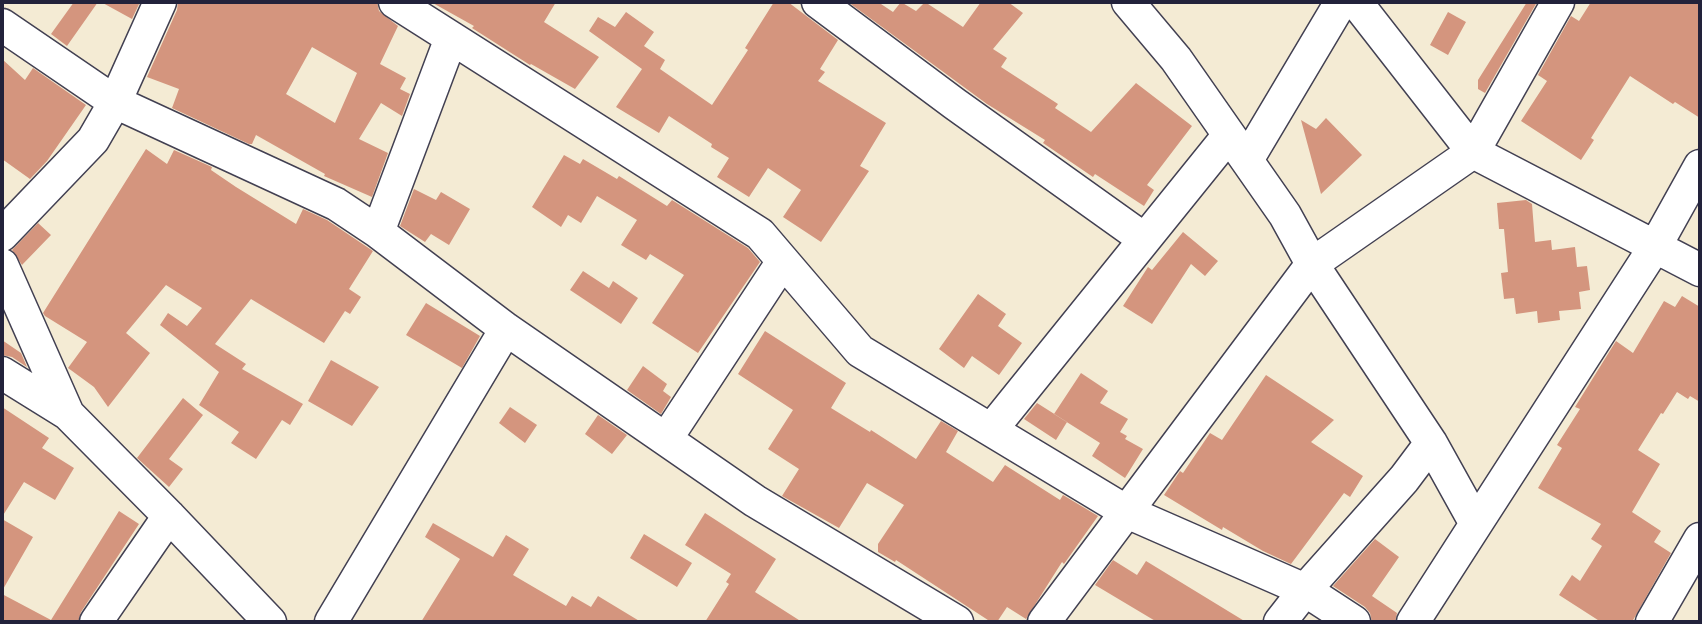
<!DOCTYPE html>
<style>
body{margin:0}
#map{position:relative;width:1702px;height:624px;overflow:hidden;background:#f4ebd4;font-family:"Gochi Hand",sans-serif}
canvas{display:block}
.frame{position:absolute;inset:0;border:4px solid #22223b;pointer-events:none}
</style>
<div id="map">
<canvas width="1702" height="624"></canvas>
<div class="frame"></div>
</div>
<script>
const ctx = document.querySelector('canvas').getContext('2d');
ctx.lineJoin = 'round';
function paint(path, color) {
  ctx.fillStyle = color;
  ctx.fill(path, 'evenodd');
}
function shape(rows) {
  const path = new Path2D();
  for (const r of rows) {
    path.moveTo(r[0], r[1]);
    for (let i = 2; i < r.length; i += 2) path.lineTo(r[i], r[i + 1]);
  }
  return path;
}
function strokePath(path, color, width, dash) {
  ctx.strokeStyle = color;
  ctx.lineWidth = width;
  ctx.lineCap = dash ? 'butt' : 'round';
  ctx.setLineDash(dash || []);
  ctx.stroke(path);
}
const building = shape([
 [74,2,98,2,67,46,51,34],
 [101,2,140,2,132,19],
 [178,2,377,2,379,11,398,26,380,64,406,78,400,89,410,94,402,116,381,103,359,139,388,153,372,197,324,176,325,174,256,135,252,144,249,144,172,108,179,89,147,77,177,10],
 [312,47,357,73,335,123,286,94],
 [431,2,556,2,544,22,599,57,575,89,531,64,530,65,472,28,474,26],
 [774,2,788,2,838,40,820,69,825,72,818,81,886,123,860,166,869,171,821,242,783,217,801,190,768,168,749,197,717,177,729,158,711,147,712,144,669,116,659,133,616,107,642,69,589,31,598,17,615,27,626,12,654,32,644,46,665,60,660,69,712,105,748,50,745,48],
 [848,2,878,2,893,12,901,2,916,11,925,2,963,27,981,2,1008,2,1023,13,993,49,1007,58,1001,67,1058,104,1055,108,1091,132,1136,83,1192,126,1147,185,1154,190,1144,206,1095,174,1093,177,1043,143,1045,140,987,104],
 [1527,2,1537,2,1485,93,1478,89,1478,80],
 [1591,2,1700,2,1700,118,1675,102,1673,104,1630,76,1591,138,1594,140,1581,160,1521,121,1547,81,1538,75,1571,16,1579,21],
 [1448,12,1466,22,1448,55,1430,45],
 [2,59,25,80,33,68,86,105,47,161,30,179,2,159],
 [1326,118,1362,155,1321,194,1301,120,1316,129],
 [146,149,167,164,174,150,212,167,211,170,236,187,296,224,303,209,327,220,373,251,349,289,361,297,350,314,345,311,324,343,251,299,215,344,246,364,242,369,303,404,290,425,282,420,256,459,231,443,239,432,199,405,219,372,160,325,168,313,187,326,202,308,166,285,126,333,150,353,108,407,94,387,68,368,87,342,45,316,43,313],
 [564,155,580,164,583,159,617,179,619,176,667,206,672,200,748,248,760,262,698,353,652,323,684,275,650,254,646,260,621,245,637,220,597,196,581,223,568,215,561,227,532,207],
 [414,189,436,200,441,192,470,209,449,245,431,234,425,242,400,226],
 [1526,200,1532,204,1535,242,1551,240,1552,250,1575,247,1577,267,1587,266,1590,290,1579,292,1581,309,1559,311,1560,320,1538,323,1537,311,1516,314,1514,298,1504,299,1501,273,1508,272,1504,229,1499,229,1497,203],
 [38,223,51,235,22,265,12,250],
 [1183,232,1218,261,1205,276,1191,264,1152,324,1123,306,1148,267,1152,270],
 [583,271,609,288,613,281,638,298,621,324,570,290],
 [978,294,1006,314,998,326,1022,343,999,375,972,356,964,368,939,349],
 [1682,296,1700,307,1700,402,1690,396,1688,399,1677,392,1663,414,1661,413,1638,450,1660,464,1632,512,1661,531,1654,542,1671,553,1632,622,1601,622,1559,595,1572,575,1580,581,1602,546,1591,539,1601,524,1538,488,1562,448,1557,445,1580,409,1575,407,1616,341,1633,353,1664,301,1675,307],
 [426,303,480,336,462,368,406,335],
 [765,331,846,383,831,408,870,432,871,430,916,459,941,421,958,431,946,452,993,482,1005,465,1060,500,1063,495,1098,516,1064,564,1062,562,1026,619,1007,607,997,622,991,622,896,560,895,562,878,552,878,544,904,505,867,483,839,528,782,496,799,469,768,449,793,410,738,374],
 [2,340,21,353,27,367,12,357,2,355],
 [331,360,379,387,352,426,308,401],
 [643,366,667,384,663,391,671,397,661,414,627,390],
 [1081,373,1108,391,1100,403,1128,419,1120,432,1127,436,1125,439,1143,449,1125,478,1092,456,1100,443,1054,414],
 [1266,375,1334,420,1311,442,1363,476,1350,497,1344,493,1291,564,1263,551,1223,527,1222,530,1164,495,1180,471,1183,473,1210,433,1222,440],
 [183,398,203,415,169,459,183,469,169,487,137,458],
 [1037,403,1067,422,1056,440,1024,419],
 [2,407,49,438,42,448,74,468,55,500,24,482,2,517],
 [510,407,537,425,525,443,499,423],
 [598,415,627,435,612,454,585,434],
 [119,511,139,524,81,612,78,622,2,622,2,594,51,620],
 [705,513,776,559,755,592,802,622,705,622,729,584,726,582,731,574,685,545],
 [2,519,33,537,2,591],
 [433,523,493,557,506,535,529,549,513,575,566,606,572,596,591,607,598,596,641,622,421,622,460,559,425,537],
 [644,534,692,563,677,587,630,558],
 [1375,539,1399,557,1372,596,1397,613,1395,622,1372,622,1370,613,1365,607,1333,586],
 [1113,560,1137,575,1146,561,1246,622,1157,622,1095,585]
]);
const minor = shape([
 [395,2,760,234,860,351,1127,512,1305,590,1354,622],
 [818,2,955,104,1144,239],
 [1128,2,1176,59,1285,215,1312,264,1431,443,1476,524,1413,622],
 [1356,2,1473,152,1700,270],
 [2,25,115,102,336,204,378,232,506,329,755,501,957,622],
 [1247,160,1341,2],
 [378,232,451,38],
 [2,235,93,140,115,102,160,2],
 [2,265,68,414],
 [2,373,68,414,169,516,270,622],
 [991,430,1229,135],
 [666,439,783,261],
 [1476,524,1656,245,1700,166],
 [96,622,169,516],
 [331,622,506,329],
 [1044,622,1312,264,1473,152,1558,2],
 [1280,622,1305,590,1404,479,1431,443],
 [1652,622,1700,539]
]);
paint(building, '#d4957e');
strokePath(minor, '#424052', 35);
strokePath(minor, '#fff', 32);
</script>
